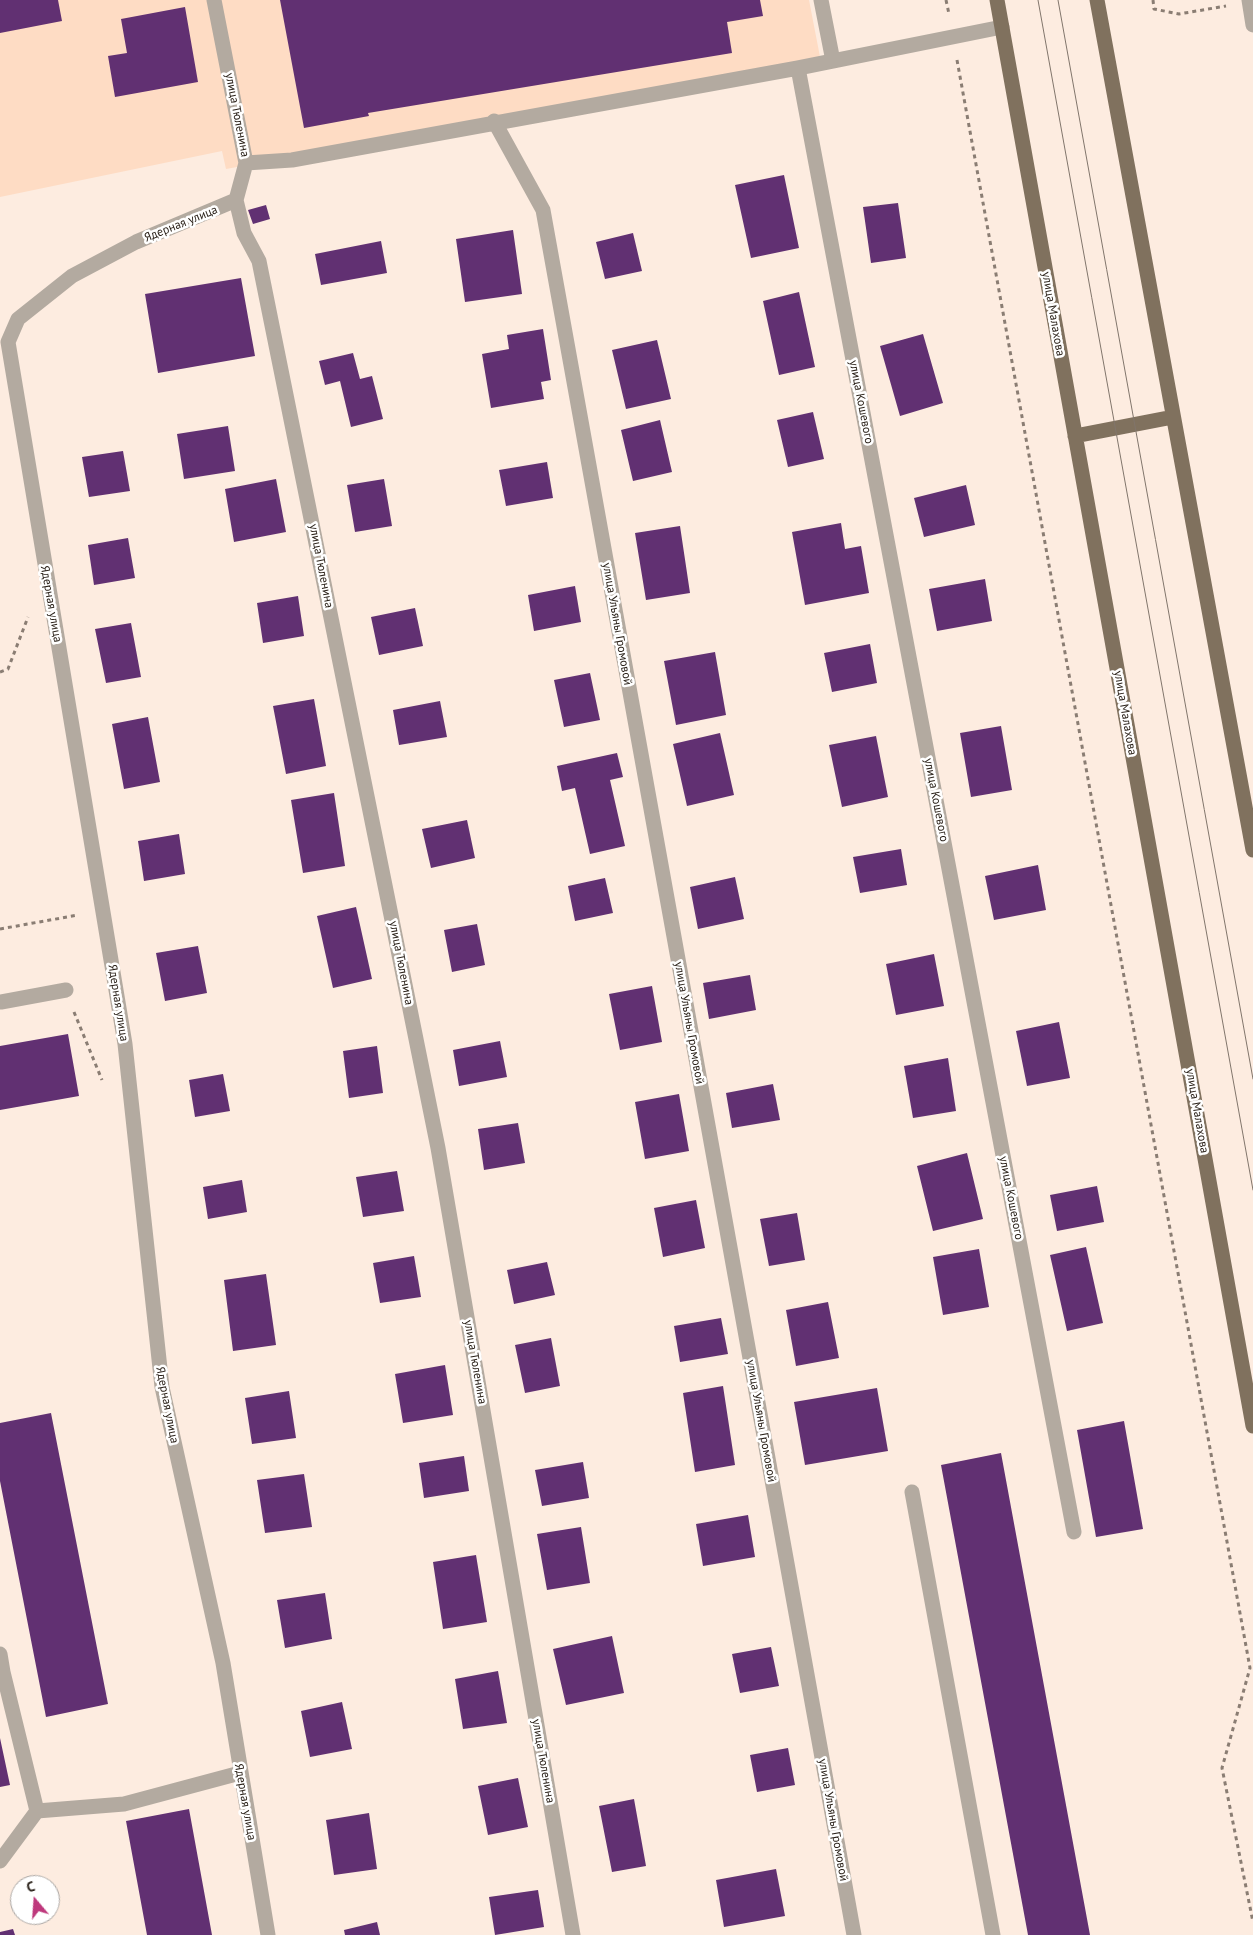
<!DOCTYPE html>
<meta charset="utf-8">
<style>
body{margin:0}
#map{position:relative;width:1253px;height:1935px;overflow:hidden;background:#fdece0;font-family:"PT Sans",sans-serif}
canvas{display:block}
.north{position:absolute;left:10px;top:1875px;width:50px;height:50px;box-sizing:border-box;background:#fff;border:1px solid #aaa6a3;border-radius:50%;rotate:342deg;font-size:14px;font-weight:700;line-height:20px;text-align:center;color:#2a2119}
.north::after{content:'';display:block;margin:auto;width:18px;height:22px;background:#be387c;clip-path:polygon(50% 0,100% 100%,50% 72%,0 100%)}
</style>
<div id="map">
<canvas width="1253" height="1935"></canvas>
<div class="north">С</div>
</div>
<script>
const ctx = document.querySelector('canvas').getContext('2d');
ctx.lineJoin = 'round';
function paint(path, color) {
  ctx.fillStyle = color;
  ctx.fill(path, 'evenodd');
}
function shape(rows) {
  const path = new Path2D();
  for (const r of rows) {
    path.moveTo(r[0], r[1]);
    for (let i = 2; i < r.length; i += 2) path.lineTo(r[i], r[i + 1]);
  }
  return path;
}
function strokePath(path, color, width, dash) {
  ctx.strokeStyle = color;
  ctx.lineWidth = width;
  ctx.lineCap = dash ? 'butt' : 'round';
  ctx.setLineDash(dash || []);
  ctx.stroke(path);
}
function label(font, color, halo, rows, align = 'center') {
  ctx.font = font + ' "PT Sans",sans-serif';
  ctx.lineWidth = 5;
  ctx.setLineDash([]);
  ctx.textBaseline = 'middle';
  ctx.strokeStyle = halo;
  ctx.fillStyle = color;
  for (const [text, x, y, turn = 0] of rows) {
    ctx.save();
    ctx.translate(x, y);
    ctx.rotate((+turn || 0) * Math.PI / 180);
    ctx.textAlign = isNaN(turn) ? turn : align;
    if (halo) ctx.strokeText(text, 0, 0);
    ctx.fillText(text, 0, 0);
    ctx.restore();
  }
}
const built = shape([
 [0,0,809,0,821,62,226,169,222,151,0,197]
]);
const building = shape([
 [0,0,58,0,62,21,0,33],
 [280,0,760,0,763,16,727,22,732,53,368,113,369,116,304,128],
 [185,7,198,82,115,97,108,56,127,53,121,19],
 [784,175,799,248,751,258,735,185],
 [898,203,906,258,871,263,863,207],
 [266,205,270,219,253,224,248,210],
 [513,230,522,294,465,302,456,239],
 [633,233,642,271,605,279,596,242],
 [381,241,387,273,321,285,315,254],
 [241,278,255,356,158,373,145,294],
 [799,292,815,367,779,375,763,301],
 [543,329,551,380,541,382,544,399,491,408,482,354,509,349,507,335],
 [923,334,943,403,900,416,880,346],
 [657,340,671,399,626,409,612,350],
 [353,353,360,379,372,376,383,419,351,427,340,381,325,385,319,361],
 [813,412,824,459,788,467,777,420],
 [660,420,672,472,633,481,621,430],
 [228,426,235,471,184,479,177,434],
 [123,451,130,491,89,497,82,457],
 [547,462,553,498,506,506,499,470],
 [276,479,286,532,234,542,225,489],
 [384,479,392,526,355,532,347,485],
 [966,485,975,525,924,537,914,498],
 [841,523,845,549,861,546,869,593,805,605,792,532],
 [680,526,690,593,646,600,635,533],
 [128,538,135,578,94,585,88,545],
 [985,579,992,621,937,631,929,589],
 [575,586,581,622,534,631,528,595],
 [298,596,304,636,263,643,257,603],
 [415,608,423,646,379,655,371,617],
 [131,623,141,677,106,683,95,629],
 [870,644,877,683,832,692,824,653],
 [715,652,726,715,676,725,664,661],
 [590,673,600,720,564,727,554,680],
 [314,699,326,766,286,774,273,706],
 [440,701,447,737,399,745,393,710],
 [148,717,160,782,124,789,112,724],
 [1001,726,1012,790,971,797,960,733],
 [720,733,734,795,687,806,673,744],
 [876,736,888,797,842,807,829,745],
 [617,753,623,777,610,780,625,846,590,854,575,788,562,791,557,766],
 [334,793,345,866,303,873,291,800],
 [467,820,475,858,431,868,422,829],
 [179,834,185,874,144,881,138,841],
 [901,849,907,885,860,893,853,857],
 [1038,865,1046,910,994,920,985,876],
 [735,877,744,919,698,929,690,887],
 [605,878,613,913,575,921,568,886],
 [356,907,372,979,333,988,317,916],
 [477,924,485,965,452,972,444,930],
 [198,946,207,993,165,1001,156,953],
 [934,954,944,1006,896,1015,886,964],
 [750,975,756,1010,709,1019,703,983],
 [652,986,662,1042,620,1050,609,994],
 [1059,1022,1070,1078,1027,1086,1016,1031],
 [68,1034,79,1096,0,1110,0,1046],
 [500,1041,507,1077,459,1086,453,1050],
 [377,1046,383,1093,349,1098,343,1051],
 [948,1058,956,1111,913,1118,904,1066],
 [223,1074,230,1111,195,1117,189,1080],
 [773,1084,780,1120,732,1128,726,1093],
 [679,1094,689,1151,645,1159,635,1102],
 [518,1123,525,1163,484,1170,478,1129],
 [967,1153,983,1219,933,1231,917,1166],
 [397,1171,404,1211,363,1217,356,1177],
 [242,1180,247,1212,208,1219,203,1187],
 [1097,1186,1104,1222,1057,1231,1050,1195],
 [696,1200,705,1248,663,1257,654,1208],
 [797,1213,805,1260,769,1266,760,1219],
 [1086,1247,1103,1323,1067,1331,1050,1255],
 [979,1249,989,1307,943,1315,933,1257],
 [414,1256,421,1297,380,1303,373,1263],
 [547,1262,555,1295,514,1304,507,1270],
 [266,1274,276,1345,233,1351,224,1280],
 [828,1302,839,1358,796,1366,786,1310],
 [721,1318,728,1354,680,1362,674,1326],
 [551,1338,560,1386,525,1393,515,1345],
 [445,1365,453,1415,403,1423,395,1374],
 [723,1386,735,1465,695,1472,683,1393],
 [877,1388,888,1451,805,1465,794,1402],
 [289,1391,296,1438,252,1444,245,1398],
 [51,1413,108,1704,46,1717,0,1481,0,1423],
 [1124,1421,1143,1529,1096,1537,1077,1430],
 [1001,1453,1090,1935,1028,1935,941,1465],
 [464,1456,469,1491,424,1498,419,1463],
 [583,1462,589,1498,542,1506,535,1470],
 [304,1474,312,1527,265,1533,257,1480],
 [748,1515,755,1557,703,1566,696,1524],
 [581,1527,590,1583,547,1590,537,1534],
 [476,1555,487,1622,443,1629,433,1562],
 [325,1593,332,1639,285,1648,277,1600],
 [612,1636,624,1693,566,1705,553,1649],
 [771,1647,779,1686,740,1693,732,1654],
 [498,1671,507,1723,463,1729,455,1679],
 [342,1702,352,1749,310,1757,301,1711],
 [0,1738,10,1785,0,1787],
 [788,1748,795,1785,757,1792,750,1755],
 [518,1778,528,1827,488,1835,478,1786],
 [634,1799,646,1866,612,1872,599,1806],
 [189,1809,212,1935,147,1935,126,1821],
 [369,1813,377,1869,334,1875,326,1820],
 [776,1869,785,1916,724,1927,716,1880],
 [538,1890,544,1927,495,1935,489,1897],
 [377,1922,380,1935,345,1935,344,1930],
 [13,1929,15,1935,0,1935,0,1932]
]);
const path = shape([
 [946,0,949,14],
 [1153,0,1154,9,1179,14,1226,6],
 [957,60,1250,1668,1222,1768,1253,1922],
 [0,672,8,669,28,617],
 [0,929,78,915],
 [74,1012,102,1080]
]);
const minor = shape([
 [214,0,246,163,236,200,244,233,259,261,438,1148,573,1935],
 [821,0,833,61],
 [1249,0,1253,25],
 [798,68,1074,1532],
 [494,121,543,210,854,1935],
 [246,163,292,160,798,68,1002,27],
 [236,200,136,242,72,276,18,319,8,342,125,1044,162,1387,223,1663,268,1935],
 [1,1002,66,990],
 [912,1492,993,1935],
 [0,1654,3,1672,0,1673],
 [37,1811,124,1804,240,1773],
 [0,1861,37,1811,3,1672]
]);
const major = shape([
 [997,0,1253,1426],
 [1097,0,1253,850],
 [1075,436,1173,417]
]);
const tram = shape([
 [1038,0,1253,1190],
 [1058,0,1253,1079]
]);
const streetNames = [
 ["улица Тюленина",237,115,79],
 ["Ядерная улица",181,224,-22],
 ["улица Малахова",1053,314,80],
 ["улица Кошевого",861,402,79],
 ["улица Тюленина",321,566,79],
 ["Ядерная улица",51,604,80],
 ["улица Ульяны Громовой",617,624,80],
 ["улица Малахова",1125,713,80],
 ["улица Кошевого",936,800,79],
 ["улица Тюленина",401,963,79],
 ["Ядерная улица",118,1003,81],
 ["улица Ульяны Громовой",689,1023,80],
 ["улица Малахова",1197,1111,80],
 ["улица Кошевого",1011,1198,79],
 ["улица Тюленина",475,1362,80],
 ["Ядерная улица",167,1405,79],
 ["улица Ульяны Громовой",761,1421,80],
 ["улица Тюленина",543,1761,80],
 ["Ядерная улица",245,1802,80],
 ["улица Ульяны Громовой",833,1820,80]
];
paint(built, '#fedcc4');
paint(building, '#613072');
strokePath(path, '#8a7d73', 3, [4, 4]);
strokePath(minor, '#b3aaa0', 15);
strokePath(major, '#80715e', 15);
strokePath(tram, '#81756b', 1);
label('12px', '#2a2119', '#fff', streetNames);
</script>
